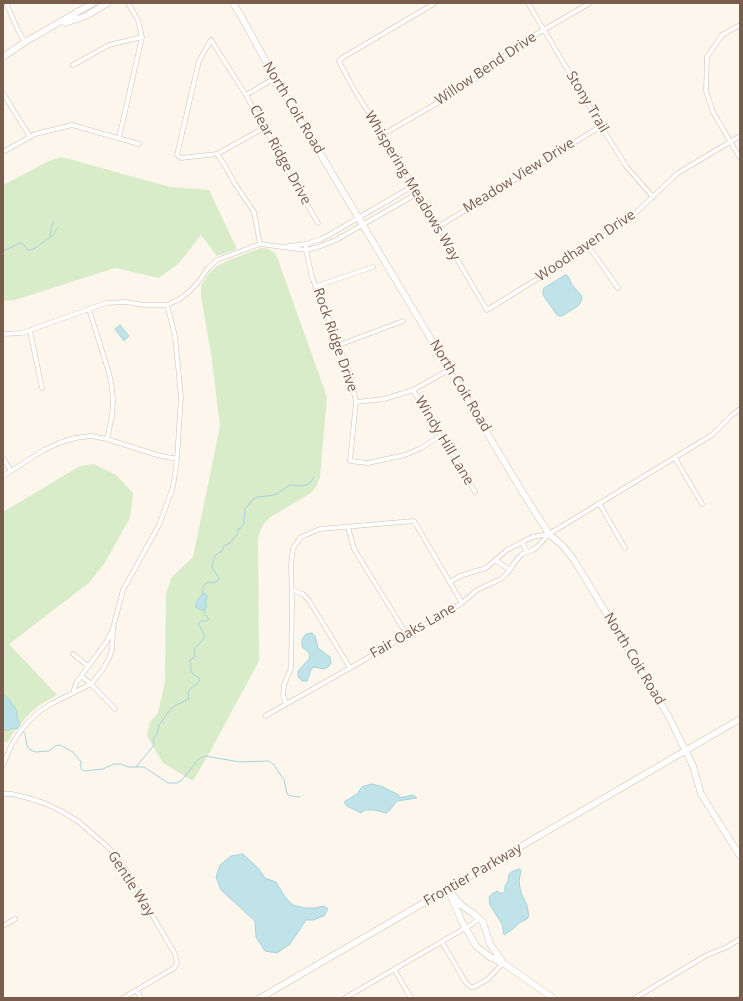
<!DOCTYPE html>
<style>
body{margin:0}
#map{position:relative;width:743px;height:1001px;overflow:hidden;background:#fdf6ec;font-family:"Open Sans",sans-serif}
canvas{display:block}
.frame{position:absolute;inset:0;border:4px solid #7a5c4d;pointer-events:none}
</style>
<div id="map">
<canvas width="743" height="1001"></canvas>
<div class="frame"></div>
</div>
<script>
const ctx = document.querySelector('canvas').getContext('2d');
ctx.lineJoin = 'round';
function paint(path, color) {
  ctx.fillStyle = color;
  ctx.fill(path, 'evenodd');
}
function shape(rows) {
  const path = new Path2D();
  for (const r of rows) {
    path.moveTo(r[0], r[1]);
    for (let i = 2; i < r.length; i += 2) path.lineTo(r[i], r[i + 1]);
  }
  return path;
}
function strokePath(path, color, width, dash) {
  ctx.strokeStyle = color;
  ctx.lineWidth = width;
  ctx.lineCap = dash ? 'butt' : 'round';
  ctx.setLineDash(dash || []);
  ctx.stroke(path);
}
function label(font, color, halo, rows, align = 'center') {
  ctx.font = font + ' "Open Sans",sans-serif';
  ctx.lineWidth = 3.5;
  ctx.setLineDash([]);
  ctx.textBaseline = 'middle';
  ctx.strokeStyle = halo;
  ctx.fillStyle = color;
  for (const [text, x, y, turn = 0] of rows) {
    ctx.save();
    ctx.translate(x, y);
    ctx.rotate((+turn || 0) * Math.PI / 180);
    ctx.textAlign = isNaN(turn) ? turn : align;
    if (halo) ctx.strokeText(text, 0, 0);
    ctx.fillText(text, 0, 0);
    ctx.restore();
  }
}
const green = shape([
 [62,157,170,187,209,190,237,249,217,256,201,235,179,263,159,278,115,268,15,300,3,301,3,185,51,160],
 [261,248,268,249,272,251,276,254,327,397,320,477,317,485,311,493,269,518,263,525,260,531,258,539,259,661,211,750,193,781,163,763,147,736,150,722,158,713,165,681,166,594,171,578,193,557,220,426,211,354,201,297,201,286,209,273,217,266,227,261],
 [94,464,116,475,133,493,130,518,104,564,89,583,9,644,57,695,41,704,30,713,13,733,7,743,3,741,3,512,80,466]
]);
const water = shape([
 [565,275,568,276,572,285,581,295,582,300,578,306,562,316,559,316,557,315,543,295,543,291,544,288,565,275],
 [120,325,129,336,124,341,115,329,120,325],
 [203,593,206,594,207,598,205,603,207,607,204,610,201,610,196,607,196,603,203,593],
 [312,633,315,636,318,648,330,657,331,663,328,667,324,669,314,667,311,669,310,673,307,681,302,681,298,677,298,671,309,659,310,655,307,651,303,648,302,645,302,639,306,634,312,633],
 [3,693,11,702,17,711,17,718,20,725,17,729,13,728,8,730,3,730,3,693],
 [371,784,381,786,399,795,399,798,413,795,417,798,397,801,389,811,386,813,374,810,365,810,361,813,347,806,344,802,357,794,362,787,371,784],
 [243,854,258,868,265,878,276,882,285,897,293,905,305,908,315,908,324,906,328,909,324,916,313,920,306,920,290,944,277,953,265,951,256,937,255,921,221,890,216,877,220,865,231,856,243,854],
 [519,869,521,870,519,881,520,888,522,895,527,905,529,916,527,919,519,923,513,929,504,935,502,924,490,905,489,897,492,894,497,891,500,893,503,893,505,891,505,886,508,881,509,874,513,871,519,869]
]);
const stream = shape([
 [50,237,52,224,54,221],
 [3,251,20,243,23,244,28,250,34,249,49,238,54,234,57,228],
 [203,593,203,587,205,584,208,582,214,583,218,580,219,578,212,568,213,562,215,556,218,553,222,551,224,546,230,543,238,533,238,529,241,528,244,523,245,509,253,499,257,497,268,496,277,494,290,485,300,486,306,485,310,483,314,477],
 [23,731,25,734,27,746,30,750,36,752,49,751,55,746,60,745,73,752,78,758,81,762,81,768,82,770,84,771,103,769,114,764,121,764,128,767,144,767,168,783,177,783,182,780,196,762,200,758,205,756,240,762,269,761,274,765,284,780,287,794,291,796,300,797],
 [136,767,154,745,153,740,157,733,159,725,163,720,166,715,171,709,176,705,189,699,188,692,191,688,198,683,200,679,192,673,191,671,190,660,195,657,194,651,196,647,201,642,205,636,199,625,199,623,202,621,207,621,209,619,205,615,204,610]
]);
const street = shape([
 [6,3,18,30,25,42],
 [435,3,342,58,339,61,352,86,418,193,487,310,589,247,631,217,678,173,740,136],
 [528,3,601,126,626,166,653,197],
 [740,25,722,35,707,57,706,91,713,112,740,158],
 [73,65,109,45,142,37],
 [275,78,246,95,264,128,285,162,291,177,318,223],
 [3,93,30,137],
 [246,95,211,40,199,61,177,155,181,158,217,154,264,128],
 [382,135,453,94,474,80,508,53,528,39,590,3],
 [119,138,142,37,138,20,128,3],
 [3,152,35,134,72,125,139,144],
 [217,154,224,164,235,184,254,212,260,244],
 [438,227,601,126],
 [306,244,306,250,312,277,350,374,356,402,350,461,368,463,405,455,421,448,440,436],
 [289,246,306,244,321,239,329,235,413,186],
 [589,247,618,288],
 [317,286,373,267],
 [89,309,109,373,112,388,113,401,112,416,107,439],
 [30,331,42,388],
 [3,334,22,333,106,303,126,302,144,305,167,305,180,299,191,290,200,280,208,268,217,260,260,244,306,250,318,247,336,240,418,193],
 [339,345,403,321],
 [413,390,475,492],
 [356,402,384,399,413,390,449,370],
 [3,458,11,471],
 [675,458,702,504],
 [3,476,44,450,59,443,75,438,91,436,107,439,157,455,177,459],
 [599,503,625,548],
 [348,527,354,549,407,635],
 [522,542,527,552],
 [495,560,510,570],
 [450,582,460,576,486,568,507,550,532,537,549,534],
 [292,590,303,594,310,602,350,668],
 [73,654,88,666],
 [81,676,91,684,115,709],
 [73,693,76,683,107,641,112,631],
 [286,704,283,695,284,685,291,668,292,604,291,565,293,548,301,537,320,529,414,521,462,603],
 [265,716,350,668,462,603,477,590,501,579,510,570,514,563,522,554,533,550,538,546,549,534,712,435,731,416,740,409],
 [3,765,11,746,19,733,30,720,40,711,51,704,91,684,103,669,109,658,112,650,113,628,123,590,159,525,173,487,177,459,181,397,175,336,167,305],
 [3,794,12,794,28,798,44,803,61,811,79,822,109,848,124,867,175,954,177,963,174,968,123,998],
 [3,926,15,919],
 [442,942,466,983,471,987,474,987,488,979,503,963],
 [394,969,411,998],
 [137,991,141,998],
 [345,998,472,924,479,919],
 [635,998,707,955,727,947,740,939],
 [739,998,740,998]
]);
const secondary = shape([
 [233,3,241,16,275,78,523,493,549,534,563,546,574,560,645,677,669,717,693,766,701,794,740,856],
 [65,23,86,16,108,3],
 [3,57,25,42,93,3],
 [448,889,462,922,476,946,490,957,503,963,553,998],
 [453,895,461,905,474,914,483,922,490,944,502,961],
 [260,998,740,719]
]);
const streetNames = [
 ["Willow Bend Drive",486,69,-34],
 ["Stony Trail",587,102,59],
 ["North Coit Road",293,108,59],
 ["Clear Ridge Drive",280,155,61],
 ["Meadow View Drive",519,176,-32],
 ["Whispering Meadows Way",412,186,59],
 ["Woodhaven Drive",586,246,-34],
 ["Rock Ridge Drive",335,340,71],
 ["North Coit Road",460,386,59],
 ["Windy Hill Lane",444,441,59],
 ["Fair Oaks Lane",413,631,-30],
 ["North Coit Road",634,659,59],
 ["Frontier Parkway",473,875,-30],
 ["Gentle Way",131,884,57]
];
paint(green, '#d8ecc9');
paint(water, '#bfe3e8');
strokePath(water, '#a5d3da', 1);
strokePath(stream, '#a5d3da', 1);
strokePath(street, '#d1beb0', 5);
strokePath(secondary, '#d6c0b0', 7);
strokePath(street, '#fff', 4);
strokePath(secondary, '#fff', 6);
label('14px', '#7a5c4d', '#fffaf3', streetNames);
</script>
